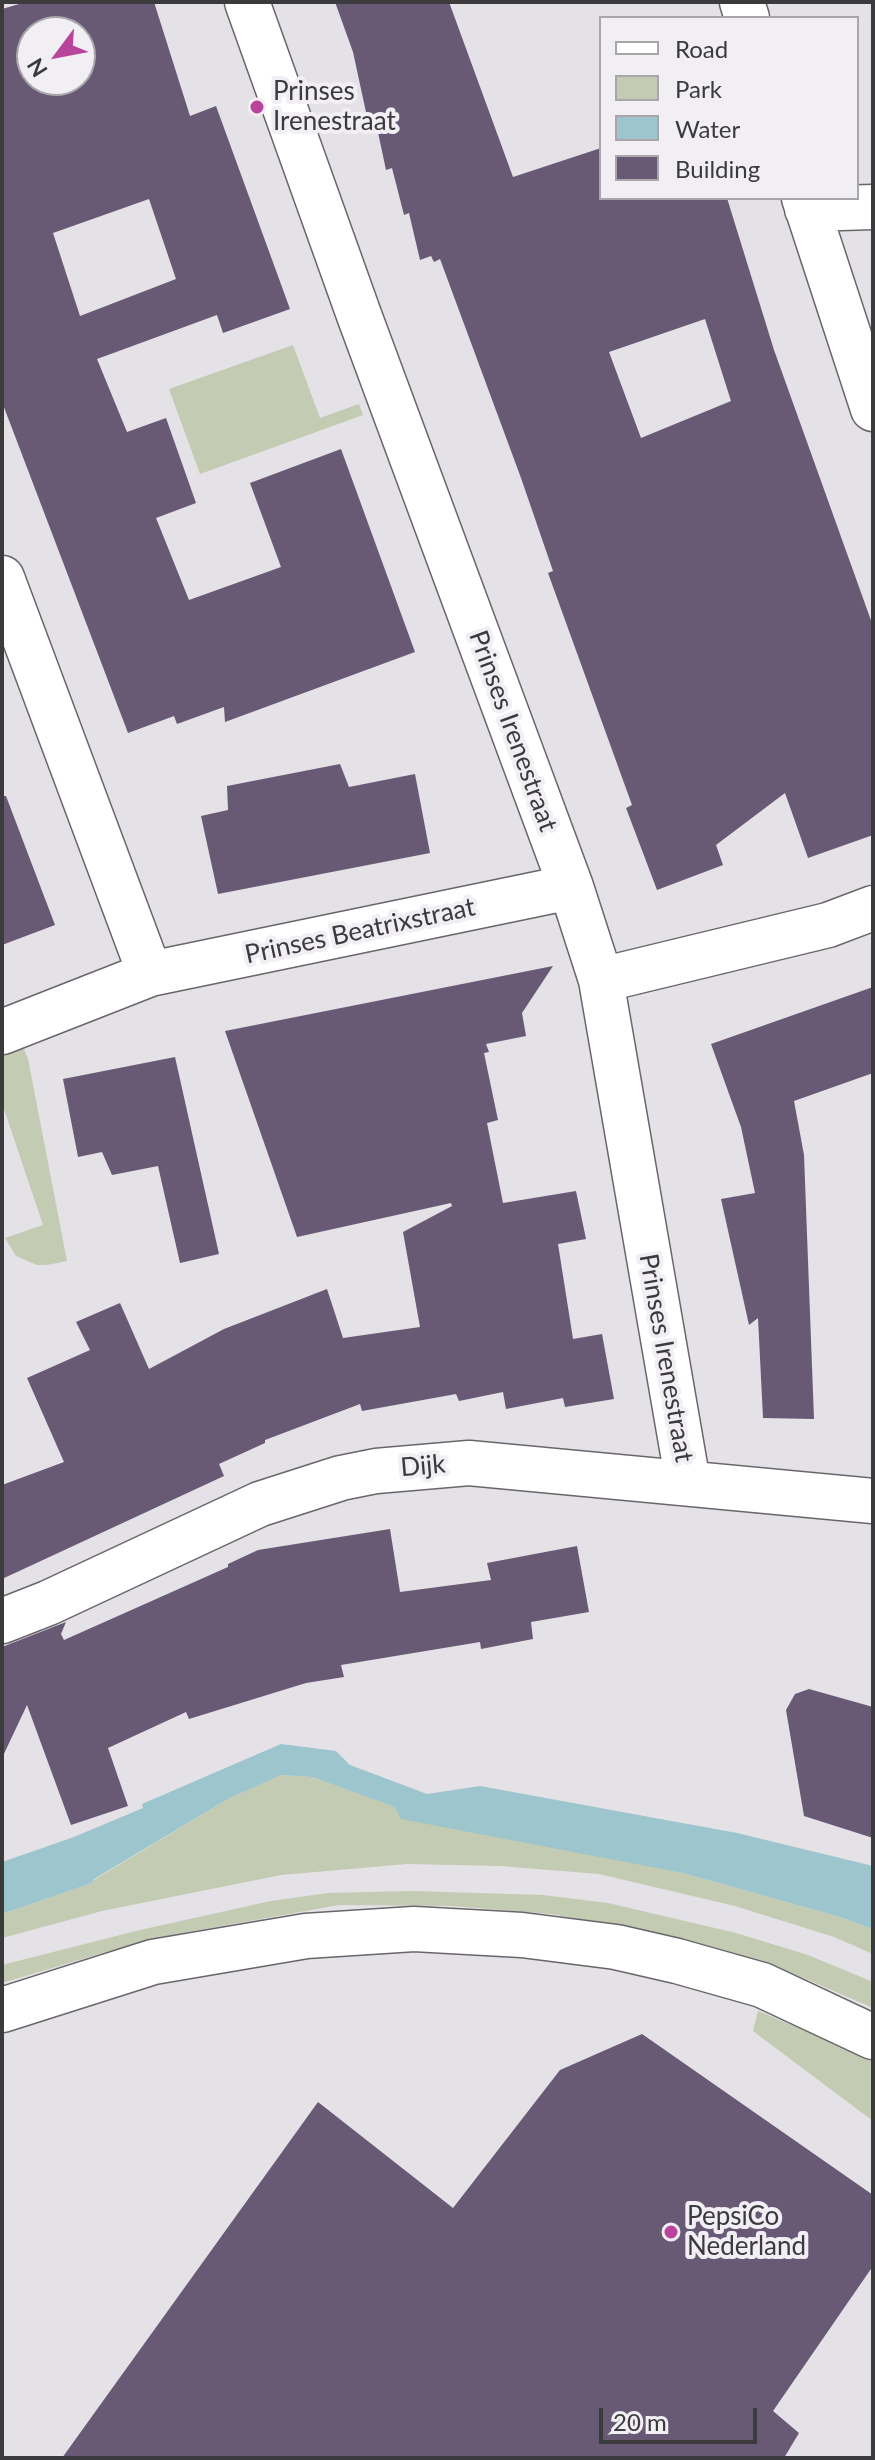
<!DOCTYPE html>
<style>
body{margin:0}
#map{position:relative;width:875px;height:2460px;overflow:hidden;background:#e4e1e7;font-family:Lato,sans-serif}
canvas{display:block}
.frame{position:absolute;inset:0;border:4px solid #3b3a3d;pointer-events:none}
.legend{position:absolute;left:599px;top:16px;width:260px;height:184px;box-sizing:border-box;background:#f1eef4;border:2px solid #a8a6ab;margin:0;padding:10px 14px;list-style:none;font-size:24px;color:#3b3a3d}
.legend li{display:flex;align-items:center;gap:16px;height:40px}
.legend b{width:40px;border:2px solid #a8a6ab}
.north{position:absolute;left:16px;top:16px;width:80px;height:80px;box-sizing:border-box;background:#f1eef4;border:2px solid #a8a6ab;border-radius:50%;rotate:238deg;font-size:22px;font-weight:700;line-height:32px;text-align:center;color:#3b3a3d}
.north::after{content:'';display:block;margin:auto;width:28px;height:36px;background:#b9449b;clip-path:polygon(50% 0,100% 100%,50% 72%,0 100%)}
.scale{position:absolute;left:599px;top:2408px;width:158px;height:36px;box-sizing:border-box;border:4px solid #3b3a3d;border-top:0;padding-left:10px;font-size:24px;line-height:28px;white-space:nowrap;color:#3b3a3d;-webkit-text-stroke:6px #f1eef4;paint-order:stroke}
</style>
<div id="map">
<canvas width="875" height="2460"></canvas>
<div class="frame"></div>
<ul class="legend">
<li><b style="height:10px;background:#fff"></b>Road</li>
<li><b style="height:22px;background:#c3cbb2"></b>Park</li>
<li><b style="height:22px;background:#9cc5cd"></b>Water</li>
<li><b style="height:22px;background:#685a74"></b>Building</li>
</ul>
<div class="north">N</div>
<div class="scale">20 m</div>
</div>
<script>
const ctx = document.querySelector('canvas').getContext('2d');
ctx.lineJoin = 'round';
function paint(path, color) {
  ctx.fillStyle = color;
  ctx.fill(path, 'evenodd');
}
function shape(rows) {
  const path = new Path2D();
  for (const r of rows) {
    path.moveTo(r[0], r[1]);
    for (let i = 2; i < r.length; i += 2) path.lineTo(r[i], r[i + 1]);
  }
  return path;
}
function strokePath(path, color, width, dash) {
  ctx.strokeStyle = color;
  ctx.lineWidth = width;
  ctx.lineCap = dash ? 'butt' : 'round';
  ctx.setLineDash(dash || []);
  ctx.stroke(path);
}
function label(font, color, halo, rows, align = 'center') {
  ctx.font = font + ' Lato,sans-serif';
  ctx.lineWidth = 8;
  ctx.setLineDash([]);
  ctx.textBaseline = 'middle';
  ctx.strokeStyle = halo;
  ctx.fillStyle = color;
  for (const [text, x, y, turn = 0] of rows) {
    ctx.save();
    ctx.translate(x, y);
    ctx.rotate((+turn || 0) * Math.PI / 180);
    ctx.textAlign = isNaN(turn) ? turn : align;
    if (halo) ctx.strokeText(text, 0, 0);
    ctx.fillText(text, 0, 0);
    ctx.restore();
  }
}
const green = shape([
 [293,345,320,418,359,404,363,415,200,474,169,389],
 [22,1044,28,1059,67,1261,47,1265,37,1265,16,1256,5,1238,43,1225,2,1103,2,1052],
 [281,1775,312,1777,396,1807,399,1810,683,1873,840,1917,873,1929,873,1954,834,1937,735,1906,599,1874,500,1866,407,1864,281,1875,102,1911,2,1938,2,1914,92,1883,94,1880,228,1799],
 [411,1891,543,1895,608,1903,736,1933,808,1955,873,1982,873,2008,792,1973,717,1948,650,1932,551,1914,452,1906,339,1905,188,1932,102,1953,2,1983,2,1965,140,1930,271,1901,328,1893],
 [758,2011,873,2059,873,2121,753,2031]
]);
const water = shape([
 [281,1744,336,1751,350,1765,427,1794,480,1786,737,1833,873,1866,873,1929,840,1917,683,1873,401,1819,395,1807,312,1777,281,1775,228,1799,94,1879,92,1883,2,1914,2,1862,74,1837,143,1808,142,1804]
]);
const building = shape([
 [26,2,154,2,190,116,216,106,290,309,223,333,217,315,97,359,127,432,166,418,196,503,156,518,189,600,281,567,250,483,341,449,415,652,225,722,224,707,177,724,174,716,128,733,2,402,2,9],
 [32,32,80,32,80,80,32,80],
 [149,199,176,279,80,316,53,233],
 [335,2,449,2,513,177,601,148,601,198,727,198,774,350,873,626,873,835,808,858,785,793,716,845,723,865,657,890,626,808,632,805,548,573,553,571,521,478,440,259,434,262,431,256,420,260,409,213,404,215,392,168,386,170,376,123,369,126,353,52],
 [705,319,731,401,641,438,609,352],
 [340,764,349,787,415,774,430,853,218,894,201,816,228,810,227,786],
 [2,796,6,796,55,925,2,945],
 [553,966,522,1013,526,1036,486,1044,489,1052,484,1053,498,1120,487,1123,503,1203,576,1191,586,1239,558,1244,573,1339,602,1334,614,1399,565,1407,563,1398,506,1409,503,1392,459,1401,456,1394,362,1411,360,1404,265,1440,265,1443,219,1464,224,1476,2,1579,2,1485,64,1462,27,1378,90,1350,76,1322,120,1303,149,1369,224,1329,327,1289,343,1338,420,1327,403,1232,452,1206,451,1203,297,1237,225,1031],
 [873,987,873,1073,794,1101,804,1155,814,1419,763,1418,758,1318,749,1325,721,1199,755,1193,741,1127,711,1044],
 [175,1057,219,1254,180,1263,158,1166,112,1175,102,1152,78,1157,63,1079],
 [390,1529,400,1592,491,1580,487,1563,577,1546,589,1612,531,1622,533,1639,481,1649,480,1642,341,1665,344,1677,306,1683,189,1719,186,1712,108,1748,128,1806,71,1825,27,1705,2,1758,2,1647,66,1622,61,1634,64,1640,228,1567,228,1564,258,1550],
 [809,1689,873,1707,873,1838,804,1816,786,1710,795,1694],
 [642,2034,873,2195,873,2266,773,2411,799,2433,784,2458,62,2458,318,2102,453,2208,560,2070]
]);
const minor = shape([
 [247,2,359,315,571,887,601,980,688,1483],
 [742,2,747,18],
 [804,198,873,409],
 [807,209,873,207],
 [2,578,150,974],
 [601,980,828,925,873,908],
 [2,1032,150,974,571,887],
 [2,1621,48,1603,260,1504,341,1478,376,1471,469,1463,873,1501]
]);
const tertiary = shape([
 [2,2010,153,1962,306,1936,414,1929,522,1935,616,1947,677,1961,762,1985,873,2037]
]);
const markers = [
 [257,107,8,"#b9449b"],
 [671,2232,8,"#b9449b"]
];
const poiNames = [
 ["Prinses",273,92],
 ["Irenestraat",273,122],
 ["PepsiCo",687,2217],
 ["Nederland",687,2247]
];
const streetNames = [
 ["Prinses Irenestraat",513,731,70],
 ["Prinses Beatrixstraat",360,931,-12],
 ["Prinses Irenestraat",666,1358,80],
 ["Dijk",423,1466,-5]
];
paint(green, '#c3cbb2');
paint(water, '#9cc5cd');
paint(building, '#685a74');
strokePath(minor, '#69666b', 47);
strokePath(tertiary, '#69666b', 47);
strokePath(minor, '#fff', 44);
strokePath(tertiary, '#fff', 44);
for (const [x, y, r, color] of markers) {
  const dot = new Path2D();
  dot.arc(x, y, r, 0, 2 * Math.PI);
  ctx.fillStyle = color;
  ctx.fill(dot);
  strokePath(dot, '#f1eef4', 3);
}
label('26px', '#3b3a3d', '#f1eef4', poiNames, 'left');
label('26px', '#3b3a3d', '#f1eef4', streetNames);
</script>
